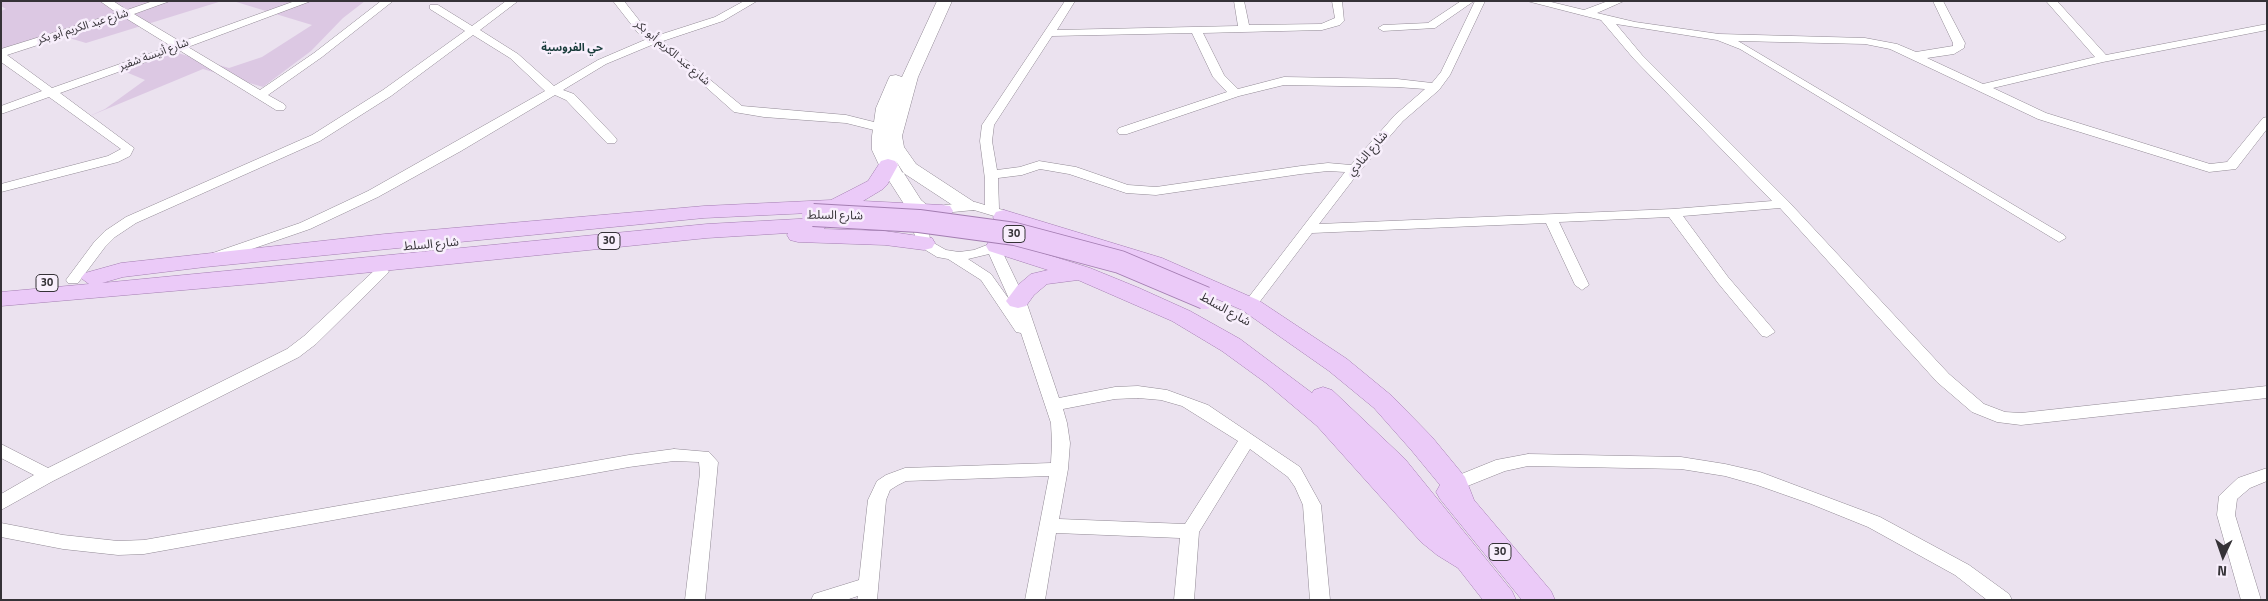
<!DOCTYPE html>
<meta charset="utf-8">
<style>
body{margin:0}
#map{position:relative;width:2268px;height:601px;overflow:hidden;background:#ebe2ef;font-family:"Titillium Web",sans-serif}
canvas{display:block}
.frame{position:absolute;inset:0;border:2px solid #353237;pointer-events:none}
.north{position:absolute;left:2198px;top:531px;width:50px;height:50px;-webkit-text-stroke:4px #f8effc;paint-order:stroke;rotate:183deg;font-size:14px;font-weight:700;line-height:20px;text-align:center;color:#353237}
.north::after{content:'';display:block;margin:auto;width:18px;height:22px;background:#353237;clip-path:polygon(50% 0,100% 100%,50% 72%,0 100%)}
</style>
<div id="map">
<canvas width="2268" height="601"></canvas>
<div class="frame"></div>
<div class="north">N</div>
</div>
<script>
const ctx = document.querySelector('canvas').getContext('2d');
ctx.lineJoin = 'round';
function paint(path, color) {
  ctx.fillStyle = color;
  ctx.fill(path, 'evenodd');
}
function shape(rows) {
  const path = new Path2D();
  for (const r of rows) {
    path.moveTo(r[0], r[1]);
    for (let i = 2; i < r.length; i += 2) path.lineTo(r[i], r[i + 1]);
  }
  return path;
}
function strokePath(path, color, width, dash) {
  ctx.strokeStyle = color;
  ctx.lineWidth = width;
  ctx.lineCap = dash ? 'butt' : 'round';
  ctx.setLineDash(dash || []);
  ctx.stroke(path);
}
function label(font, color, halo, rows, align = 'center') {
  ctx.font = font + ' "Titillium Web","Noto Sans Arabic",sans-serif';
  ctx.lineWidth = 5;
  ctx.setLineDash([]);
  ctx.textBaseline = 'middle';
  ctx.strokeStyle = halo;
  ctx.fillStyle = color;
  for (const [text, x, y, turn = 0] of rows) {
    ctx.save();
    ctx.translate(x, y);
    ctx.rotate((+turn || 0) * Math.PI / 180);
    ctx.textAlign = isNaN(turn) ? turn : align;
    if (halo) ctx.strokeText(text, 0, 0);
    ctx.fillText(text, 0, 0);
    ctx.restore();
  }
}
const green = shape([
 [1,1,222,1,86,43,56,34,1,50,1,11,6,9,1,6],
 [233,1,289,1,294,3,299,1,365,1,343,18,311,51,263,87,203,69,85,118,105,109,145,80,114,67,164,49,229,68,262,57,312,25]
]);
const street = shape([
 [100,1,113,1,127,10,153,1,170,1,134,14,181,42,295,1,311,1,188,47,260,90,314,53,381,1,393,1,322,57,268,95,284,104,286,107,284,110,276,110,179,50,60,93,134,148,130,156,118,162,1,192,1,184,108,156,121,149,49,97,1,114,1,106,42,91,1,62,1,49,117,13,100,1],
 [124,17,171,46,52,88,7,55,124,17],
 [506,1,518,1,480,30,518,54,554,86,598,60,647,39,638,33,613,1,624,1,646,29,656,36,715,17,744,1,757,1,723,21,663,41,742,106,846,115,886,125,888,128,882,132,846,123,764,117,734,112,671,56,654,44,606,64,563,90,574,94,615,137,617,140,615,143,607,143,566,100,555,95,461,151,378,197,310,229,217,261,207,261,205,258,207,255,300,223,368,191,545,91,510,58,473,35,391,96,320,141,136,223,115,237,105,247,78,283,68,283,66,280,95,241,105,231,126,217,312,135,383,90,465,31,430,9,430,5,438,5,472,26,506,1],
 [1065,1,1075,1,1057,30,1238,26,1234,1,1244,1,1249,25,1321,24,1335,18,1332,1,1342,1,1344,21,1340,25,1322,30,1203,33,1224,75,1238,89,1284,77,1397,79,1432,83,1441,72,1475,1,1485,1,1450,75,1439,90,1403,121,1359,172,1319,224,1673,209,1772,201,1634,59,1601,20,1527,1,1547,1,1584,10,1608,1,1624,1,1597,13,1635,22,1719,34,1865,38,1897,44,1916,52,1953,46,1953,43,1933,1,1943,1,1965,43,1964,48,1954,54,1927,58,1983,84,2095,57,2046,1,2057,1,2106,55,2267,24,2267,30,2103,62,1993,88,2046,113,2210,164,2227,162,2263,118,2267,117,2267,129,2236,169,2209,172,2038,119,1890,49,1865,44,1738,41,2064,235,2066,238,2059,242,1740,49,1717,40,1616,24,1642,55,1788,201,1949,374,1984,404,2005,412,2021,413,2267,386,2267,398,2021,425,1997,422,1972,412,1937,382,1780,208,1683,216,1728,277,1772,328,1775,332,1767,337,1762,336,1718,283,1669,217,1559,222,1589,285,1582,290,1575,285,1546,223,1312,233,1255,308,1250,310,1245,308,1242,305,1245,302,1345,172,1328,171,1301,174,1156,195,1126,193,1069,174,1040,169,1022,175,998,178,999,209,1004,210,1014,222,1014,233,1001,249,1026,301,1059,398,1115,387,1138,386,1167,390,1208,405,1300,467,1321,505,1330,600,1310,600,1303,505,1295,487,1288,477,1250,449,1199,532,1194,600,1174,600,1180,538,1056,533,1045,600,1025,600,1049,476,906,481,898,485,890,490,886,500,877,600,857,600,858,596,846,600,811,600,814,594,859,580,868,500,877,481,886,475,905,468,1051,463,1052,443,1051,423,1021,333,1016,332,981,280,948,259,937,257,919,246,914,233,915,228,926,214,945,205,975,202,985,205,985,179,980,141,982,125,1065,1],
 [1192,33,1213,77,1227,92,1119,128,1117,131,1119,134,1127,134,1239,96,1284,85,1397,87,1425,89,1395,115,1351,165,1328,163,1301,166,1156,187,1128,185,1076,167,1039,161,1020,167,997,170,992,141,994,125,1052,36,1192,33],
 [974,210,994,216,1000,223,1000,233,992,243,974,250,959,252,946,250,930,241,929,229,936,220,953,212,974,210],
 [989,254,1010,301,1011,302,991,274,968,259,989,254],
 [1138,398,1161,400,1182,406,1238,441,1185,524,1059,519,1068,469,1070,443,1067,423,1063,409,1115,399,1138,398],
 [1461,1,1474,1,1435,28,1383,31,1378,28,1383,25,1428,23,1461,1],
 [382,267,389,271,387,274,316,344,299,357,53,481,1,510,1,494,34,475,1,458,1,444,48,468,287,349,304,336,377,268,382,267],
 [674,449,709,452,718,462,705,600,685,600,700,473,699,462,674,461,629,467,144,554,118,555,63,549,1,537,1,523,63,535,118,541,144,540,629,455,674,449],
 [1528,454,1681,457,1725,464,1760,472,1880,517,1969,565,2009,594,2012,600,1987,600,1955,575,1868,527,1811,504,1757,485,1725,476,1681,469,1528,466,1505,471,1455,491,1449,489,1446,484,1449,479,1496,460,1528,454],
 [2267,468,2267,481,2250,488,2237,499,2235,515,2261,600,2241,600,2217,515,2219,496,2238,478,2267,468]
]);
const secondary = shape([
 [937,1,952,1,918,77,902,136,904,147,916,164,974,202,977,206,974,210,960,210,902,172,896,161,921,200,941,217,938,221,931,223,924,221,904,204,879,165,872,150,872,136,876,108,888,80,890,76,896,75,902,77,937,1]
]);
const primary = shape([
 [888,159,895,161,898,165,887,185,883,189,863,201,942,205,950,206,953,211,950,216,942,217,831,212,704,218,205,267,123,277,102,283,707,224,816,218,824,220,827,225,824,229,885,231,932,238,935,243,932,248,924,250,885,245,798,242,790,240,787,235,788,233,707,238,264,283,1,306,1,292,89,284,81,278,85,273,121,263,385,234,704,206,831,200,868,181,881,161,888,159],
 [1004,210,1162,258,1258,300,1347,359,1392,396,1432,437,1465,477,1474,500,1551,591,1555,600,1522,600,1440,499,1436,492,1440,485,1412,451,1374,408,1329,371,1242,310,1146,268,996,222,993,217,996,212,1004,210],
 [997,239,1090,268,1139,288,1190,311,1240,339,1312,393,1314,390,1323,387,1332,390,1405,459,1512,591,1516,600,1483,600,1458,568,1437,555,1421,542,1317,426,1266,383,1222,351,1172,321,1078,280,1047,284,1034,295,1026,306,1018,308,1010,306,1006,301,1018,285,1031,274,1048,270,989,251,986,246,989,241,997,239]
]);
const primaryBridge = shape([
 [813,215,919,221,1015,234,1120,262,1205,298]
]);
const farStreetnames = [
 ["شارع عبد الكريم أبو بكر",83,27,-17],
 ["شارع عبد الكريم أبو بكر",672,53,40],
 ["شارع أنيسة شقير",154,55,-20]
];
const farNeighbourhoodnames = [
 ["حي الفروسية",572,48]
];
const shields = [
 [1014,234,22],
 [609,241,22],
 [47,283,22],
 [1500,552,22]
];
const shieldNames = [
 ["30",1014,234],
 ["30",609,241],
 ["30",47,283],
 ["30",1500,552]
];
const streetNames = [
 ["شارع النادي",1368,154,-49],
 ["شارع السلط",835,216,1],
 ["شارع السلط",431,245,-5],
 ["شارع السلط",1225,310,29]
];
paint(green, '#dcc8e3');
strokePath(street, '#918994', 1);
strokePath(secondary, '#918994', 1);
strokePath(primary, '#a37db1', 1);
paint(street, '#fff');
paint(secondary, '#fff');
paint(primary, '#ebcaf8');
strokePath(primaryBridge, '#a37db1', 24, []);
strokePath(primaryBridge, '#ebcaf8', 22);
label('11px', '#353237', '#f8effc', farStreetnames);
label('bold 11px', '#183b3a', '#f8effc', farNeighbourhoodnames);
for (const [x, y, w] of shields) {
  const box = new Path2D();
  box.roundRect(x - w / 2, y - 8.5, w, 17, 4);
  ctx.fillStyle = '#f8effc';
  ctx.fill(box);
  strokePath(box, '#353237', 1);
}
label('bold 11px', '#353237', null, shieldNames);
label('12px', '#353237', '#f8effc', streetNames);
</script>
